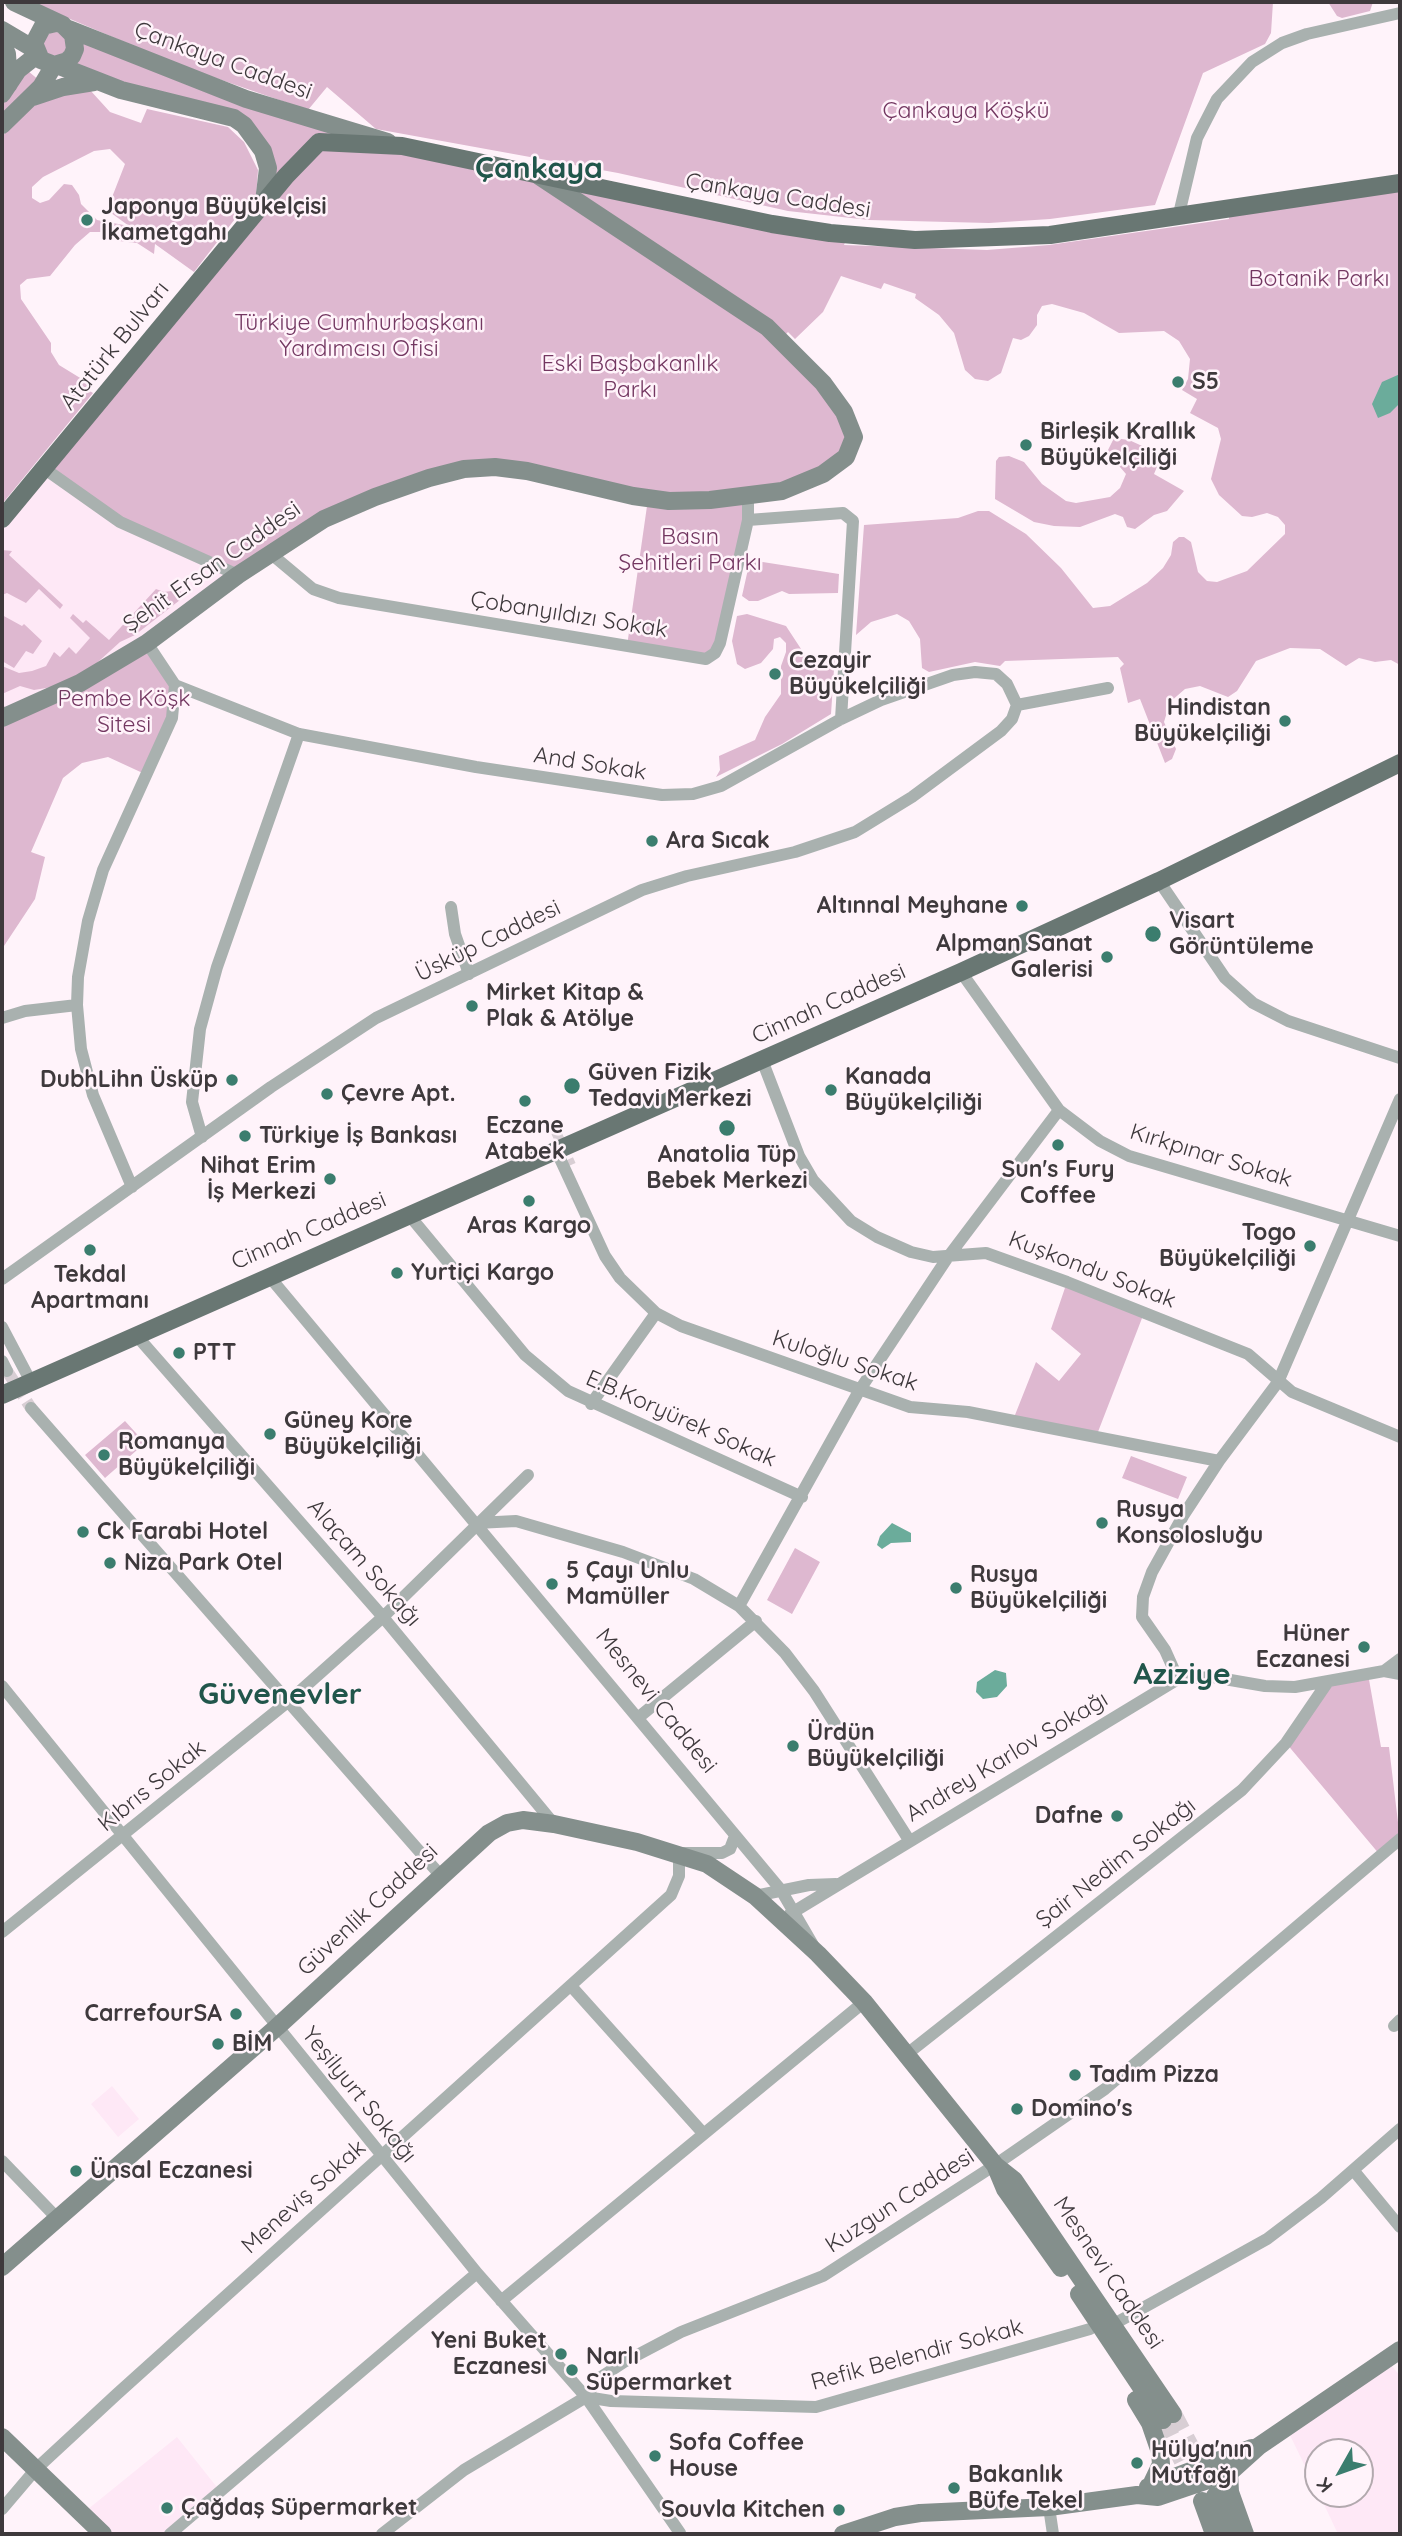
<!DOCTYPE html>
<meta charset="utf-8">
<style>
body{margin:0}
#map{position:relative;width:1402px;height:2536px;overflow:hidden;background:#fff3fa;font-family:Quicksand,sans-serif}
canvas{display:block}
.frame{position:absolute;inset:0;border:4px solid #3e393c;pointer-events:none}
.north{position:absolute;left:1304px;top:2438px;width:70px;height:70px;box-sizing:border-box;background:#fff3fa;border:2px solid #b2a9ae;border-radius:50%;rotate:230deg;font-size:19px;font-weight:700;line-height:28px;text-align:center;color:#3e393c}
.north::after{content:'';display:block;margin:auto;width:24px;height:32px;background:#3b7d6e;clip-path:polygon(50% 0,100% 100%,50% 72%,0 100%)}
</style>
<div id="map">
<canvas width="1402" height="2536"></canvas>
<div class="frame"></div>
<div class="north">K</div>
</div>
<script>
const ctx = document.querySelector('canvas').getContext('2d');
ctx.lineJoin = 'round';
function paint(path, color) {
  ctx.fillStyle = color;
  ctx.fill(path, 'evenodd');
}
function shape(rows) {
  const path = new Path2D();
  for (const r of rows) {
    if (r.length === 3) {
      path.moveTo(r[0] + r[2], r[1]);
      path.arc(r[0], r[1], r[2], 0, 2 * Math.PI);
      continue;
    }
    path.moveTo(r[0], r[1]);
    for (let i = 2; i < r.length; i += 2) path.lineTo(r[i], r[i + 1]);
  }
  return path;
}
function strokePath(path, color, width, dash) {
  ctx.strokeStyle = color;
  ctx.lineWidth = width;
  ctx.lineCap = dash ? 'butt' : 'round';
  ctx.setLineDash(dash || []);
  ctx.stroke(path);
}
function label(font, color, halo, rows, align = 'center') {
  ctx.font = font + ' Quicksand,sans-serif';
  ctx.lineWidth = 5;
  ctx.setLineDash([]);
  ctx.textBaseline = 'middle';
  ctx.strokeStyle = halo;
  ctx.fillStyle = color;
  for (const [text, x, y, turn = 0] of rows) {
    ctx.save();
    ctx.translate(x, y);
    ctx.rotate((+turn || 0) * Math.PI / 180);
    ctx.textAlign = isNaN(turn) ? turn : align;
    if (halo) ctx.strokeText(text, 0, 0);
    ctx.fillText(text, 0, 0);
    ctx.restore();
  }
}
const built = shape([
 [45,469,238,575,147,643,14,712,2,705,2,519],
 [112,2086,139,2119,118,2137,91,2104],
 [1387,2360,1400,2376,1400,2534,1338,2534,1319,2494,1360,2494,1360,2452,1318,2452,1318,2493,1286,2427],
 [177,2437,220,2491,170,2534,103,2534,82,2514]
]);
const green = shape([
 [30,2,1273,2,1271,33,1265,44,1203,73,1155,205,1050,219,989,223,869,220,788,211,618,173,376,129,327,87,308,110,181,66],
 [1328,2,1373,2,1370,11,1342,18,1337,16],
 [55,44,12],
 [73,35,402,146,848,235,844,245,987,250,1049,245,1229,219,1228,209,1400,183,1400,665,1391,660,1375,662,1359,658,1346,666,1320,649,1290,648,1256,661,1237,691,1228,697,1200,686,1185,689,1170,702,1164,722,1176,749,1172,759,1165,763,1140,699,1128,703,1120,668,1124,664,1118,657,1005,661,1000,666,975,662,929,672,922,668,920,639,909,621,897,614,871,622,856,635,864,525,958,518,978,511,989,511,1026,534,1061,568,1093,608,1110,606,1147,583,1163,568,1171,555,1173,542,1179,537,1184,537,1191,542,1198,572,1207,581,1217,582,1247,571,1285,534,1285,525,1278,517,1267,513,1252,517,1242,516,1219,495,1211,479,1221,439,1218,428,1190,413,1197,399,1182,390,1188,379,1190,359,1179,341,1164,331,1119,333,1084,313,1052,304,1042,306,1037,315,1037,325,1029,336,1021,340,1013,338,1001,373,988,381,975,379,965,370,954,333,939,315,915,298,916,294,884,283,881,289,841,276,823,312,795,339,788,332,780,340,844,412,846,457,748,497,712,657,627,646,648,499,495,467,375,497,238,575,120,522,46,469,264,202,268,180,244,125,61,64],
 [28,71,40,81,2,120,2,103],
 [90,90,110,112,141,123,147,109,228,127,244,142,258,170,256,198,247,209,245,206,194,272,155,244,154,254,137,243,119,241,106,232,90,232,75,245,50,276,27,279,20,285,21,299,51,343,51,352,59,365,90,384,85,388,93,393,2,504,2,136,34,105,65,94],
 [110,149,125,164,107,210,129,226,97,220,81,204,79,195,72,185,64,184,49,200,40,203,32,198,32,187,43,177,94,151],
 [1114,438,1129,440,1162,455,1154,474,1184,491,1167,511,1154,515,1135,529,1127,527,1123,517,1115,514,1080,527,1054,526,1034,522,995,499,996,461,999,457,1009,456,1024,462,1042,484,1066,501,1076,503,1110,497,1120,488,1126,474,1107,452],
 [2,550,12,551,9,555,63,605,60,609,39,589,26,603,7,593,2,595],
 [750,560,839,574,838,593,789,594,782,591,758,601,749,601,742,596],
 [156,589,164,592,179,590,183,594,180,600,135,635,120,642,88,671,52,687,34,690,20,686,2,694,2,666,19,673,32,671,46,666,54,652,60,657,69,647,76,654,90,638,70,618,73,614,83,623,86,620,109,640],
 [747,614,786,626,805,655,814,658,835,654,831,714,782,744,716,777,720,770,719,756,755,740,765,717,781,694,781,666,786,652,786,643,780,637,774,639,773,649,761,663,745,669,737,664,732,641,737,616],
 [2,615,22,626,24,624,42,641,33,654,26,651,14,668,2,661],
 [147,643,175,685,172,718,147,775,108,757,82,763,63,778,31,852,45,857,35,899,2,949,2,705,14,712],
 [1067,1282,1144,1313,1096,1437,1013,1420,1036,1362,1059,1381,1081,1354,1051,1329],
 [125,1421,145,1443,105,1478,85,1455],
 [1131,1456,1187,1477,1178,1499,1122,1478],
 [795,1548,820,1562,792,1614,767,1600],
 [1368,1674,1381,1747,1389,1747,1400,1839,1380,1855,1286,1743,1327,1683]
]);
const water = shape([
 [1400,374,1400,403,1390,413,1378,418,1372,404,1382,382],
 [892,1523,911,1533,911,1542,891,1543,882,1549,877,1545,880,1536],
 [995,1670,1006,1673,1007,1686,997,1697,983,1699,976,1692,977,1682]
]);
const pedestrianTunnel = shape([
 [556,1132,571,1165]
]);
const minorTunnel = shape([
 [7,1371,31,1408]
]);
const secondaryTunnel = shape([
 [1173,2414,1208,2480],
 [1163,2420,1195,2486]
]);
const minor = shape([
 [1179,214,1197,138,1217,99,1252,62,1282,43,1307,34,1400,13],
 [45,469,120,522,238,575],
 [748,520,843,513,853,521,841,719],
 [270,553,313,589,339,598,706,659,715,653,720,643,748,520,748,497],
 [147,643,175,685,299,734,476,767,662,795,693,794,721,786,841,719,881,700,953,675,975,672,996,674,1007,684,1017,705],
 [1017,705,1108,688],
 [1159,881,1225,978,1253,1003,1288,1021,1400,1058],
 [451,907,455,934,469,974],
 [961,972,1059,1110,1100,1141,1129,1156,1400,1236],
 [2,1018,25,1011,77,1005],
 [762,1060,799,1156,813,1180,851,1221,877,1237,911,1252,933,1257,986,1253,1067,1282,1248,1354,1292,1392,1400,1437],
 [202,1137,192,1102,200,1029,217,967,299,734],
 [556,1150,605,1256,620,1278,656,1313,681,1326,910,1407,968,1412,1219,1461],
 [132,1187,93,1095,81,1049,77,1005,78,977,88,921,103,870,172,718,175,685],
 [409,1215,525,1355,568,1391,802,1497],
 [268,1275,781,1890,813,1945],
 [2,1279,271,1087,376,1018,642,890,687,876,795,852,855,832,912,797,1001,731,1012,719,1017,705],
 [2,1327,31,1382],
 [136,1335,383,1617,554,1824],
 [2,1361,7,1371],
 [591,1404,656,1313],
 [31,1408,441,1876],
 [477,1523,516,1521,623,1552,694,1579,739,1606,785,1653,814,1691,909,1840],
 [739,1606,859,1391,948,1257,1059,1110],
 [1384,1671,1400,1659],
 [1178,1679,1165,1650,1142,1617,1143,1597,1152,1572,1183,1516,1219,1461,1278,1382,1400,1099],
 [2,1686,477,2273,586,2397,680,2533],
 [639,1717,756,1621],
 [755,1896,809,1885,836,1884],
 [790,1914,1178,1679,1213,1677,1265,1686,1295,1687,1384,1671,1400,1674],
 [2,1932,290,1700,383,1617,528,1475],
 [571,1986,702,2132],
 [1394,2026,1400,2020],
 [907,2054,1242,1790,1286,1743,1327,1683],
 [2,2161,56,2217],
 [1354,2171,1400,2227],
 [501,2301,864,2002],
 [1114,2324,1267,2239,1321,2198,1400,2129],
 [586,2397,611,2401,816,2407,1090,2329],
 [1049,2507,1053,2534],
 [2,2509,36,2469,117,2394,671,1895,679,1876,679,1853,722,1853,730,1849,735,1836],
 [170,2534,477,2273],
 [382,2534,464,2470,586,2397,598,2379,624,2362,681,2332,823,2276,995,2165,1105,2089,1400,1839]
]);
const secondary = shape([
 [14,2,63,25,73,35,75,49,72,56,67,61,54,65,41,60,34,43,43,26,56,23],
 [69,29,246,99,388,142],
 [2,30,34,49],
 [2,42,7,54,9,84],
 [57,65,121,90,234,118,244,125,263,151,268,168,264,202],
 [2,94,18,70,37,55],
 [33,97,63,87,94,82],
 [2,125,41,87,54,65],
 [2,718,80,683,147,643,238,575,324,519,375,497,429,478,464,469,495,467,527,471,633,496,669,501,710,500,782,491,823,474,846,457,854,437,844,412,823,383,767,327,539,176],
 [995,2165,1005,2189,1061,2268],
 [2,2267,277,2027,489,1833,507,1823,523,1820,554,1824,637,1842,707,1864,755,1896,818,1954,864,2002,995,2165,1014,2180,1173,2414],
 [1079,2294,1163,2420],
 [1136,2400,1150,2423,1160,2452,1161,2464,1152,2483],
 [2,2437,103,2534],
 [1229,2473,1230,2492,1245,2534],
 [1148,2487,1252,2448],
 [1215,2496,1228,2534],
 [1202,2501,1214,2534],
 [843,2534,895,2517,920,2513,1049,2507,1137,2495,1158,2497,1229,2473,1259,2446,1400,2350]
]);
const primary = shape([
 [2,519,286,176,319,142,402,146,772,224,830,233,915,240,1050,235,1400,183],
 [2,1395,961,972,1159,881,1400,763]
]);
const markers = [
 [87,220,7,"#3b7d6e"],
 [1178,382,7,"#3b7d6e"],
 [1026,445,7,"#3b7d6e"],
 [775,674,7,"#3b7d6e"],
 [1285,721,7,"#3b7d6e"],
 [652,841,7,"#3b7d6e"],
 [1022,906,7,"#3b7d6e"],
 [1153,934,9,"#3b7d6e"],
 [1107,957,7,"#3b7d6e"],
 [472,1006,7,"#3b7d6e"],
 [232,1080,7,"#3b7d6e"],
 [572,1086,9,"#3b7d6e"],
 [831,1090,7,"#3b7d6e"],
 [327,1094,7,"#3b7d6e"],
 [525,1101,7,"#3b7d6e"],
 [727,1128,9,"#3b7d6e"],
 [245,1136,7,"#3b7d6e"],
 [1058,1145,7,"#3b7d6e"],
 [330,1179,7,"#3b7d6e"],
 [529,1201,7,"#3b7d6e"],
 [1310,1246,7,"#3b7d6e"],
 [90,1250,7,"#3b7d6e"],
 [397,1273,7,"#3b7d6e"],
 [179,1353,7,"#3b7d6e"],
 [270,1434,7,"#3b7d6e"],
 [104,1455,7,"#3b7d6e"],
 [1102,1523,7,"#3b7d6e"],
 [83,1532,7,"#3b7d6e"],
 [110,1563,7,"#3b7d6e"],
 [552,1584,7,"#3b7d6e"],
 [956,1588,7,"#3b7d6e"],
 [1364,1647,7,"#3b7d6e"],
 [793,1746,7,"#3b7d6e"],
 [1117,1816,7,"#3b7d6e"],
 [236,2014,7,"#3b7d6e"],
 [218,2044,7,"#3b7d6e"],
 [1075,2075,7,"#3b7d6e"],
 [1017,2109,7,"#3b7d6e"],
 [76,2171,7,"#3b7d6e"],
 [561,2354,7,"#3b7d6e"],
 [572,2370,7,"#3b7d6e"],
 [655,2456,7,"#3b7d6e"],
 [1137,2463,7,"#3b7d6e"],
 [954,2488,7,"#3b7d6e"],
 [167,2508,7,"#3b7d6e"],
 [839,2510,7,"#3b7d6e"]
];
const streetNames = [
 ["Çankaya Caddesi",223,61,20],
 ["Çankaya Caddesi",778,196,9],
 ["Atatürk Bulvarı",115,346,-51],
 ["Şehit Ersan Caddesi",212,567,-35],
 ["Çobanyıldızı Sokak",569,615,9],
 ["And Sokak",590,764,9],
 ["Üsküp Caddesi",488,941,-26],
 ["Cinnah Caddesi",829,1004,-24],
 ["Kırkpınar Sokak",1211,1156,17],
 ["Cinnah Caddesi",309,1231,-23],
 ["Kuşkondu Sokak",1092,1270,21],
 ["Kuloğlu Sokak",845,1361,18],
 ["E.B.Koryürek Sokak",681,1419,24],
 ["Alaçam Sokağı",364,1563,49],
 ["Mesnevi Caddesi",656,1701,51],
 ["Andrey Karlov Sokağı",1007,1757,-31],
 ["Kıbrıs Sokak",152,1786,-39],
 ["Şair Nedim Sokağı",1116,1863,-38],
 ["Güvenlik Caddesi",368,1910,-43],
 ["Yeşilyurt Sokağı",359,2095,51],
 ["Meneviş Sokak",304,2197,-42],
 ["Kuzgun Caddesi",900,2201,-33],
 ["Mesnevi Caddesi",1108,2273,56],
 ["Refik Belendir Sokak",917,2355,-15]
];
const parkNames = [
 ["Çankaya Köşkü",966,111],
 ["Botanik Parkı",1319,279],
 ["Türkiye Cumhurbaşkanı",359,323],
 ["Yardımcısı Ofisi",359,349],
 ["Eski Başbakanlık",630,364],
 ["Parkı",630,390],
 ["Basın",690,537],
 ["Şehitleri Parkı",690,563],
 ["Pembe Köşk",124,699],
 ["Sitesi",124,725]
];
const poiNames = [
 ["Japonya Büyükelçisi",101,207],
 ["İkametgahı",101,233],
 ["S5",1192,382],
 ["Birleşik Krallık",1040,432],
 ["Büyükelçiliği",1040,458],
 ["Cezayir",789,661],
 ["Büyükelçiliği",789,687],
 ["Hindistan",1271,708,"right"],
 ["Büyükelçiliği",1271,734,"right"],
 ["Ara Sıcak",666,841],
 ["Altınnal Meyhane",1008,906,"right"],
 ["Visart",1169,921],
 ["Görüntüleme",1169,947],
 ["Alpman Sanat",1093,944,"right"],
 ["Galerisi",1093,970,"right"],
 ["Mirket Kitap &",486,993],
 ["Plak & Atölye",486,1019],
 ["Güven Fizik",588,1073],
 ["Tedavi Merkezi",588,1099],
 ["Kanada",845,1077],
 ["Büyükelçiliği",845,1103],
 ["DubhLihn Üsküp",218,1080,"right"],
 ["Çevre Apt.",341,1094],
 ["Eczane",525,1126,"center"],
 ["Atabek",525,1152,"center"],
 ["Türkiye İş Bankası",259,1136],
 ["Anatolia Tüp",727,1155,"center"],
 ["Bebek Merkezi",727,1181,"center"],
 ["Nihat Erim",316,1166,"right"],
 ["İş Merkezi",316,1192,"right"],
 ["Sun's Fury",1058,1170,"center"],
 ["Coffee",1058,1196,"center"],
 ["Aras Kargo",529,1226,"center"],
 ["Togo",1296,1233,"right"],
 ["Büyükelçiliği",1296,1259,"right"],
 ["Yurtiçi Kargo",411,1273],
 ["Tekdal",90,1275,"center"],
 ["Apartmanı",90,1301,"center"],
 ["PTT",193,1353],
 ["Güney Kore",284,1421],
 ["Büyükelçiliği",284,1447],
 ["Romanya",118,1442],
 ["Büyükelçiliği",118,1468],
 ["Rusya",1116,1510],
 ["Konsolosluğu",1116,1536],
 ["Ck Farabi Hotel",97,1532],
 ["Niza Park Otel",124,1563],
 ["5 Çayı Unlu",566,1571],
 ["Mamüller",566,1597],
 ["Rusya",970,1575],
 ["Büyükelçiliği",970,1601],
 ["Hüner",1350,1634,"right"],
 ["Eczanesi",1350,1660,"right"],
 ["Ürdün",807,1733],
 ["Büyükelçiliği",807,1759],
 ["Dafne",1103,1816,"right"],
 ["CarrefourSA",222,2014,"right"],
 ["BİM",232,2044],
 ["Tadım Pizza",1089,2075],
 ["Domino's",1031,2109],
 ["Ünsal Eczanesi",90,2171],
 ["Yeni Buket",547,2341,"right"],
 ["Eczanesi",547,2367,"right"],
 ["Narlı",586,2357],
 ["Süpermarket",586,2383],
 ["Sofa Coffee",669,2443],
 ["House",669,2469],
 ["Hülya'nın",1151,2450],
 ["Mutfağı",1151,2476],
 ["Bakanlık",968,2475],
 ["Büfe Tekel",968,2501],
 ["Çağdaş Süpermarket",181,2508],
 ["Souvla Kitchen",825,2510,"right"]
];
const districtNames = [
 ["Çankaya",539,169],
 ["Aziziye",1182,1675],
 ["Güvenevler",280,1695]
];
paint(built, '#fee8f6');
paint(green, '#deb8d0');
paint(water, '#6bac9b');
strokePath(pedestrianTunnel, '#d8ced4', 10, [10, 5]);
strokePath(minorTunnel, '#d8ced4', 12, [12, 6]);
strokePath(secondaryTunnel, '#d8ced4', 18, [18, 9]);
strokePath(minor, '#a9b1af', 12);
strokePath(secondary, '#848f8c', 18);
strokePath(primary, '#697773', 18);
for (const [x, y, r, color] of markers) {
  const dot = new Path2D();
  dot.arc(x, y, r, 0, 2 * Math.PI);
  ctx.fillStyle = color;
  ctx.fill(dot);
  strokePath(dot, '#fff3fa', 2.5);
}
label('23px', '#3e393c', '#fff3fa', streetNames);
label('23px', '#733761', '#fff3fa', parkNames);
label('bold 23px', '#3e393c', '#fff3fa', poiNames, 'left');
label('bold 30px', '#21564b', '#fff3fa', districtNames);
</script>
